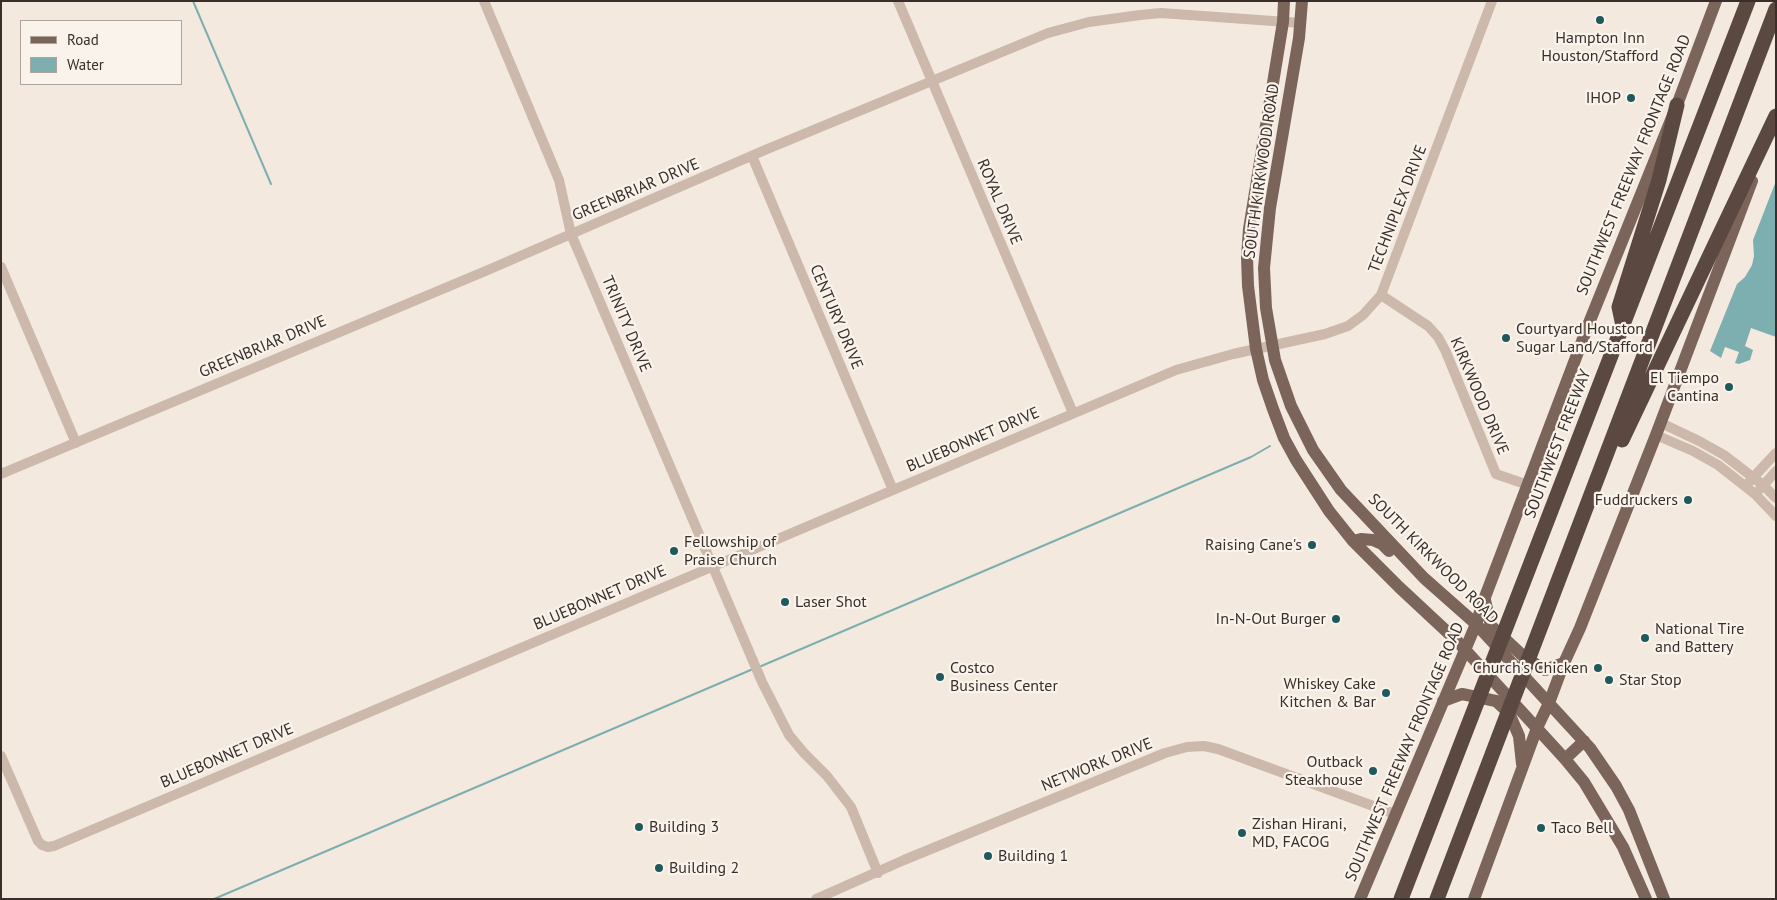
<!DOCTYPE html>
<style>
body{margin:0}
#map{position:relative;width:1777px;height:900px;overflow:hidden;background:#f3e9df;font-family:"PT Sans",sans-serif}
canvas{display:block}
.frame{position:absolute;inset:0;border:2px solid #392e2a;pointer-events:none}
.legend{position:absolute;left:20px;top:20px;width:162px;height:65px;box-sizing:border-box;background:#faf3ec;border:1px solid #ada49e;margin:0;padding:6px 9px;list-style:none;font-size:15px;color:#392e2a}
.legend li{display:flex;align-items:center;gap:10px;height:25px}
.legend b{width:25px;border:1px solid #ada49e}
</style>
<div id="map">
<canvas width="1777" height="900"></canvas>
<div class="frame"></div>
<ul class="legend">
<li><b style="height:6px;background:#7b655b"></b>Road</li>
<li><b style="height:14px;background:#7eafb0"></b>Water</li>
</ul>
</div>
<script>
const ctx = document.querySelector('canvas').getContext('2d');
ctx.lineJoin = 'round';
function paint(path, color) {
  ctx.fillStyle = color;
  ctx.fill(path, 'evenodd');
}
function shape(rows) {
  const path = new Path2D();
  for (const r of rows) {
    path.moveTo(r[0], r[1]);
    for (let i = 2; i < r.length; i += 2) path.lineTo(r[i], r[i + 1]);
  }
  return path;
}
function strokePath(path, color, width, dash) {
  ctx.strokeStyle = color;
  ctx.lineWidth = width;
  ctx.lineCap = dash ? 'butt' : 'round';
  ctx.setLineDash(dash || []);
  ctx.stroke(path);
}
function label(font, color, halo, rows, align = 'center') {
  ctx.font = font + ' "PT Sans",sans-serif';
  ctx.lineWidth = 4.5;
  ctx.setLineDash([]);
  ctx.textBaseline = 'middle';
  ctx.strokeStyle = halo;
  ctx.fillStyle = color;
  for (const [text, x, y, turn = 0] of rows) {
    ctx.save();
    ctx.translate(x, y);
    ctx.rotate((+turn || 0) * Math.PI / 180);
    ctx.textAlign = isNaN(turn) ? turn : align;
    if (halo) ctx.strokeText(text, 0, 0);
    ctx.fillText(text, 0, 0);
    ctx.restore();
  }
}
const water = shape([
 [1776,181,1776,337,1751,328,1745,346,1753,350,1750,360,1739,364,1735,363,1739,352,1725,347,1721,358,1710,351,1737,284,1745,277,1752,265,1754,256,1753,240]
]);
const stream = shape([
 [193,1,271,184],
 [759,667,1251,457,1270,446],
 [214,899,753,669]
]);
const minor = shape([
 [484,1,559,180,571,234,762,682,789,735,804,753,827,776,851,807,878,873],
 [898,1,1073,413],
 [752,156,893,490],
 [1,267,76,443],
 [1381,295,1428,326,1438,337,1446,352,1496,474,1528,485],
 [1661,423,1699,441,1724,455,1763,485,1776,498],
 [1656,435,1693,451,1718,465,1755,494,1776,516],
 [1,474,488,270,765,150,1048,33,1089,22,1140,15,1161,13,1301,23],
 [1749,482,1776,453],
 [1760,489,1776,471],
 [1,756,38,841,42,845,48,847,54,846,1176,370,1233,354,1325,334,1348,326,1363,315,1381,295,1492,1],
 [816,899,904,860,1016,814,1165,753,1187,747,1204,746,1218,749,1395,814]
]);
const major = shape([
 [1284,1,1283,22,1249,229,1247,257,1248,286,1256,349,1263,380,1273,409,1284,438,1296,460,1329,511,1353,541,1399,587,1458,642,1565,759,1584,782,1623,847,1646,899],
 [1302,1,1299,38,1270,208,1264,268,1266,308,1275,360,1291,406,1313,450,1341,490,1424,578,1476,624,1590,748,1616,786,1629,810,1664,899],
 [1353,541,1361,539,1373,540,1382,544,1389,551],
 [1485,600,1491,626,1523,656,1545,670,1564,663],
 [1443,701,1462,694,1496,701,1509,713,1519,736,1522,764],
 [1565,759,1584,741],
 [1360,899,1476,624,1485,597,1589,323,1677,105,1716,1],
 [1474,899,1537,728,1549,703,1564,663,1580,628,1656,435,1752,181]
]);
const highway = shape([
 [1623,326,1619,307,1659,180,1677,105],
 [1622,440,1776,116],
 [1401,899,1748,1],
 [1437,899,1776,9]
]);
const markers = [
 [1600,20,5,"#1f595b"],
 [1631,98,5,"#1f595b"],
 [1506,338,5,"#1f595b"],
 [1729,387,5,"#1f595b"],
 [1688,500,5,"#1f595b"],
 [1312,545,5,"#1f595b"],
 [674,551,5,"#1f595b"],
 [785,602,5,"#1f595b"],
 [1336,619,5,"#1f595b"],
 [1645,638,5,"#1f595b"],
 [1598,668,5,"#1f595b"],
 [940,677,5,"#1f595b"],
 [1609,680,5,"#1f595b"],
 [1386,693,5,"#1f595b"],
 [1373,771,5,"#1f595b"],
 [639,827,5,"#1f595b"],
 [1541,828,5,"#1f595b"],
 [1242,833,5,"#1f595b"],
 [988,856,5,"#1f595b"],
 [659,868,5,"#1f595b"]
];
const poiNames = [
 ["Hampton Inn",1600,38,"center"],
 ["Houston/Stafford",1600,56,"center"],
 ["IHOP",1621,98,"right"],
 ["Courtyard Houston",1516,329],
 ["Sugar Land/Stafford",1516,347],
 ["El Tiempo",1719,378,"right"],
 ["Cantina",1719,396,"right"],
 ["Fuddruckers",1678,500,"right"],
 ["Fellowship of",684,542],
 ["Praise Church",684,560],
 ["Raising Cane's",1302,545,"right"],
 ["Laser Shot",795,602],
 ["In-N-Out Burger",1326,619,"right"],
 ["National Tire",1655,629],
 ["and Battery",1655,647],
 ["Costco",950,668],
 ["Business Center",950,686],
 ["Church's Chicken",1588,668,"right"],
 ["Star Stop",1619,680],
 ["Whiskey Cake",1376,684,"right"],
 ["Kitchen & Bar",1376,702,"right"],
 ["Outback",1363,762,"right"],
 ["Steakhouse",1363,780,"right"],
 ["Zishan Hirani,",1252,824],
 ["MD, FACOG",1252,842],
 ["Building 3",649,827],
 ["Taco Bell",1551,828],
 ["Building 1",998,856],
 ["Building 2",669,868]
];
const streetNames = [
 ["SOUTHWEST FREEWAY FRONTAGE ROAD",1634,165,-68],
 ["SOUTH KIRKWOOD ROAD",1262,171,-82],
 ["GREENBRIAR DRIVE",636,190,-23],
 ["ROYAL DRIVE",999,202,67],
 ["TECHNIPLEX DRIVE",1398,209,-69],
 ["CENTURY DRIVE",836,317,67],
 ["TRINITY DRIVE",626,324,67],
 ["GREENBRIAR DRIVE",263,347,-23],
 ["KIRKWOOD DRIVE",1479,396,67],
 ["BLUEBONNET DRIVE",973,440,-23],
 ["SOUTHWEST FREEWAY",1558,444,-69],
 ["SOUTH KIRKWOOD ROAD",1433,559,45],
 ["BLUEBONNET DRIVE",600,598,-23],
 ["SOUTHWEST FREEWAY FRONTAGE ROAD",1405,752,-67],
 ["BLUEBONNET DRIVE",227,756,-23],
 ["NETWORK DRIVE",1097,765,-22]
];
paint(water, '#7eafb0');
strokePath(stream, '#7eafb0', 2);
strokePath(minor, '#ccb9ab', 10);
strokePath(major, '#7b655b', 12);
strokePath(highway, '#5a4841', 15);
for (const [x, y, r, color] of markers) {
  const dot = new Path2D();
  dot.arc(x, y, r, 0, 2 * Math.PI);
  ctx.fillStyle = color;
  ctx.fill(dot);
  strokePath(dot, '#faf3ec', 2);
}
label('16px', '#392e2a', '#faf3ec', poiNames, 'left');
label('16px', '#392e2a', '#faf3ec', streetNames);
</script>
